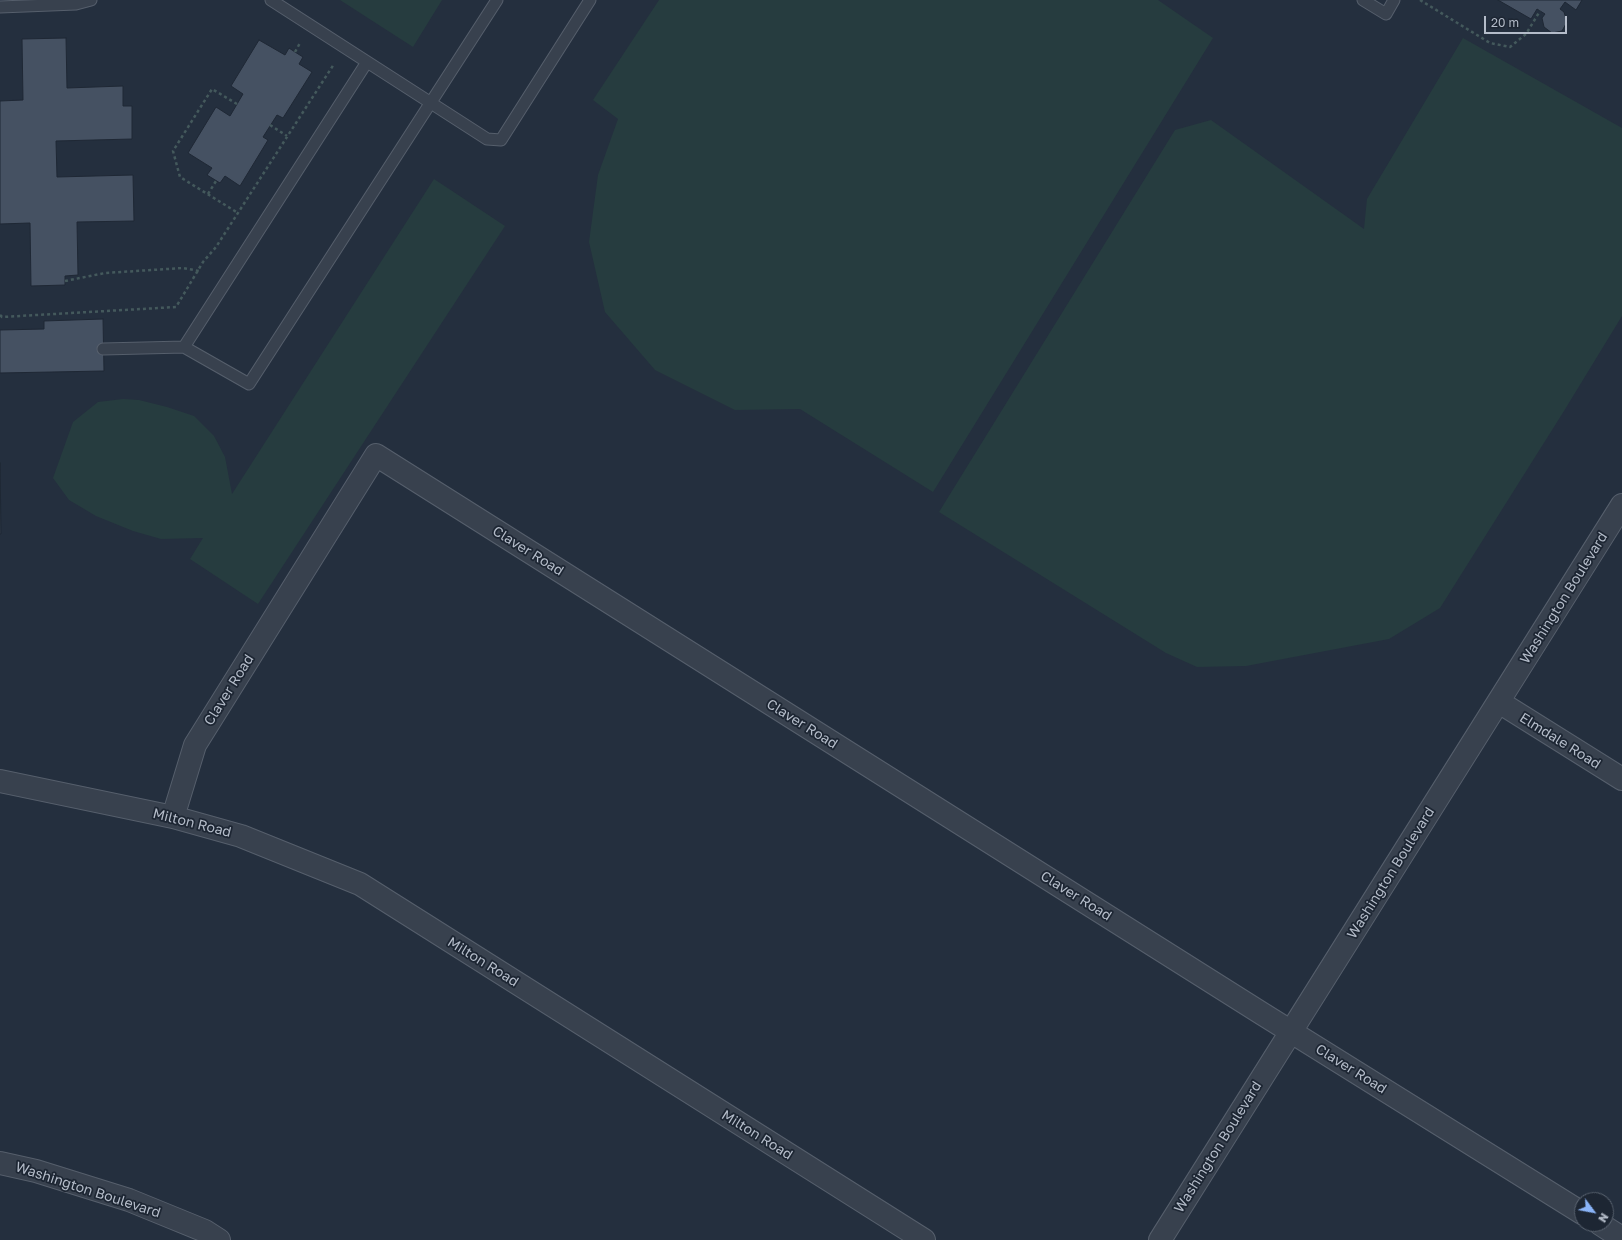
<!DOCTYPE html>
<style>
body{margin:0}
#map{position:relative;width:1622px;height:1240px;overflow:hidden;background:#242f3e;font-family:"Golos Text",sans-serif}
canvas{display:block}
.north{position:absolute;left:1574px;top:1192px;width:40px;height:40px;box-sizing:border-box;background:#1d2633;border:1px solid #59626f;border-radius:50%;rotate:122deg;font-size:11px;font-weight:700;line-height:16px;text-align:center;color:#b4bcc9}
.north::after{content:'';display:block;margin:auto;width:14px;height:18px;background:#8ab4f8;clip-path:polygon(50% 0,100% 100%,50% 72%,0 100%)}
.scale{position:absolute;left:1484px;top:16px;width:83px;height:18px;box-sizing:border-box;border:2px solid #b4bcc9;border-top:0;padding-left:5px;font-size:12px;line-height:14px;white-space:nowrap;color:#b4bcc9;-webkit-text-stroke:3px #1d2633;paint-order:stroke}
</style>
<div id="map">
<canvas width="1622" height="1240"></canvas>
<div class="north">N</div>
<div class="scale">20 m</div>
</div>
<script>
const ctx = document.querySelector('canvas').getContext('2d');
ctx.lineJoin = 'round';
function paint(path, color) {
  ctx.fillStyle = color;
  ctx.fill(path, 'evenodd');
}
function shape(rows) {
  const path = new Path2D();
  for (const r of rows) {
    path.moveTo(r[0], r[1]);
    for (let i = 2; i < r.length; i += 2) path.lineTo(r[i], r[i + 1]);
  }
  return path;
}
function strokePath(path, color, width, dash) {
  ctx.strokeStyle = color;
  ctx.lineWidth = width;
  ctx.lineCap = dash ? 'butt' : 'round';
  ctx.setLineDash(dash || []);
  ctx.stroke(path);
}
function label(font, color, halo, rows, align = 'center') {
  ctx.font = font + ' "Golos Text",sans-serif';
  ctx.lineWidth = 3.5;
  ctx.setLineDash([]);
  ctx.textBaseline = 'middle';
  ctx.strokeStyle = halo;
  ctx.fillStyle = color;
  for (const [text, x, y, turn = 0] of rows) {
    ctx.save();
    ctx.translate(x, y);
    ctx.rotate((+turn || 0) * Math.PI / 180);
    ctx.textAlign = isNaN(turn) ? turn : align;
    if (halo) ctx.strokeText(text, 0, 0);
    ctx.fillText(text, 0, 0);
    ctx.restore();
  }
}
const green = shape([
 [340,0,442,0,413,47],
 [659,0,1158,0,1213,38,933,492,800,409,735,410,655,370,605,312,589,242,598,175,618,119,593,100],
 [1463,38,1622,128,1622,316,1564,411,1440,608,1389,639,1246,666,1197,667,1166,653,939,512,1175,130,1211,120,1364,229,1367,199],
 [434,179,505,226,258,604,190,559,203,538,161,539,133,531,96,516,69,500,53,478,73,422,98,402,123,399,139,400,167,407,194,416,214,436,225,457,232,494]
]);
const building = shape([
 [1498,0,1582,0,1576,10,1565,2,1560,9,1564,12,1567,22,1562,31,1552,33,1544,27,1542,18,1545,14,1537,9,1531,19,1498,0],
 [66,38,67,88,123,86,123,106,132,106,132,139,56,141,57,177,133,175,134,221,77,222,78,275,65,276,65,285,31,286,30,223,0,224,0,101,23,100,22,39,66,38],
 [259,40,285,55,289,48,295,52,303,57,299,64,312,72,283,118,277,115,263,137,268,140,240,186,225,176,220,183,207,175,212,168,188,153,216,107,230,116,243,94,231,86,259,40],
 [103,319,104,371,0,373,0,330,44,329,44,321,103,319],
 [0,463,1,534,0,534,0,463]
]);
const path = shape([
 [1420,0,1490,43,1510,47,1526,34,1540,11],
 [295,52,300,43],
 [237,104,212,89,173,151,180,177,238,213],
 [270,125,287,136],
 [208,194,216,181],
 [65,281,105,273,183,268,199,271],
 [0,315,2,317,176,307,203,262,216,247,334,64]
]);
const service = shape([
 [271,0,487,139,501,140,590,0],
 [1363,0,1386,14,1394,0],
 [0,7,76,4,91,0],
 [367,62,184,347,249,384,497,0],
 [103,349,184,347]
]);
const minor = shape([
 [1499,702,1622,779],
 [0,781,173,817,241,836,360,884,924,1240],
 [173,817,195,745,376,455,1261,1013,1582,1213],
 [0,1163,36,1171,129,1200,205,1231,219,1240],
 [1600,1224,1622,1238],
 [1160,1240,1622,505]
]);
const streetNames = [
 ["Claver Road",528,551,32],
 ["Washington Boulevard",1564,598,-58],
 ["Claver Road",229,690,-58],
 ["Claver Road",802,724,32],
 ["Elmdale Road",1560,741,32],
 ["Milton Road",192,823,14],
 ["Washington Boulevard",1391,873,-58],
 ["Claver Road",1076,896,32],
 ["Milton Road",483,962,32],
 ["Claver Road",1351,1069,32],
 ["Milton Road",757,1135,32],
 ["Washington Boulevard",1218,1147,-58],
 ["Washington Boulevard",88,1190,18]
];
paint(green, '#263c3f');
paint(building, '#455162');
strokePath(building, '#1f2835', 1);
strokePath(service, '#565f6c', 13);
strokePath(minor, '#565f6c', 24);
strokePath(path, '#44595c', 2.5, [3, 3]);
strokePath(service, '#38414e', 11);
strokePath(minor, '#38414e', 22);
label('14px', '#b4bcc9', '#1d2633', streetNames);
</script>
